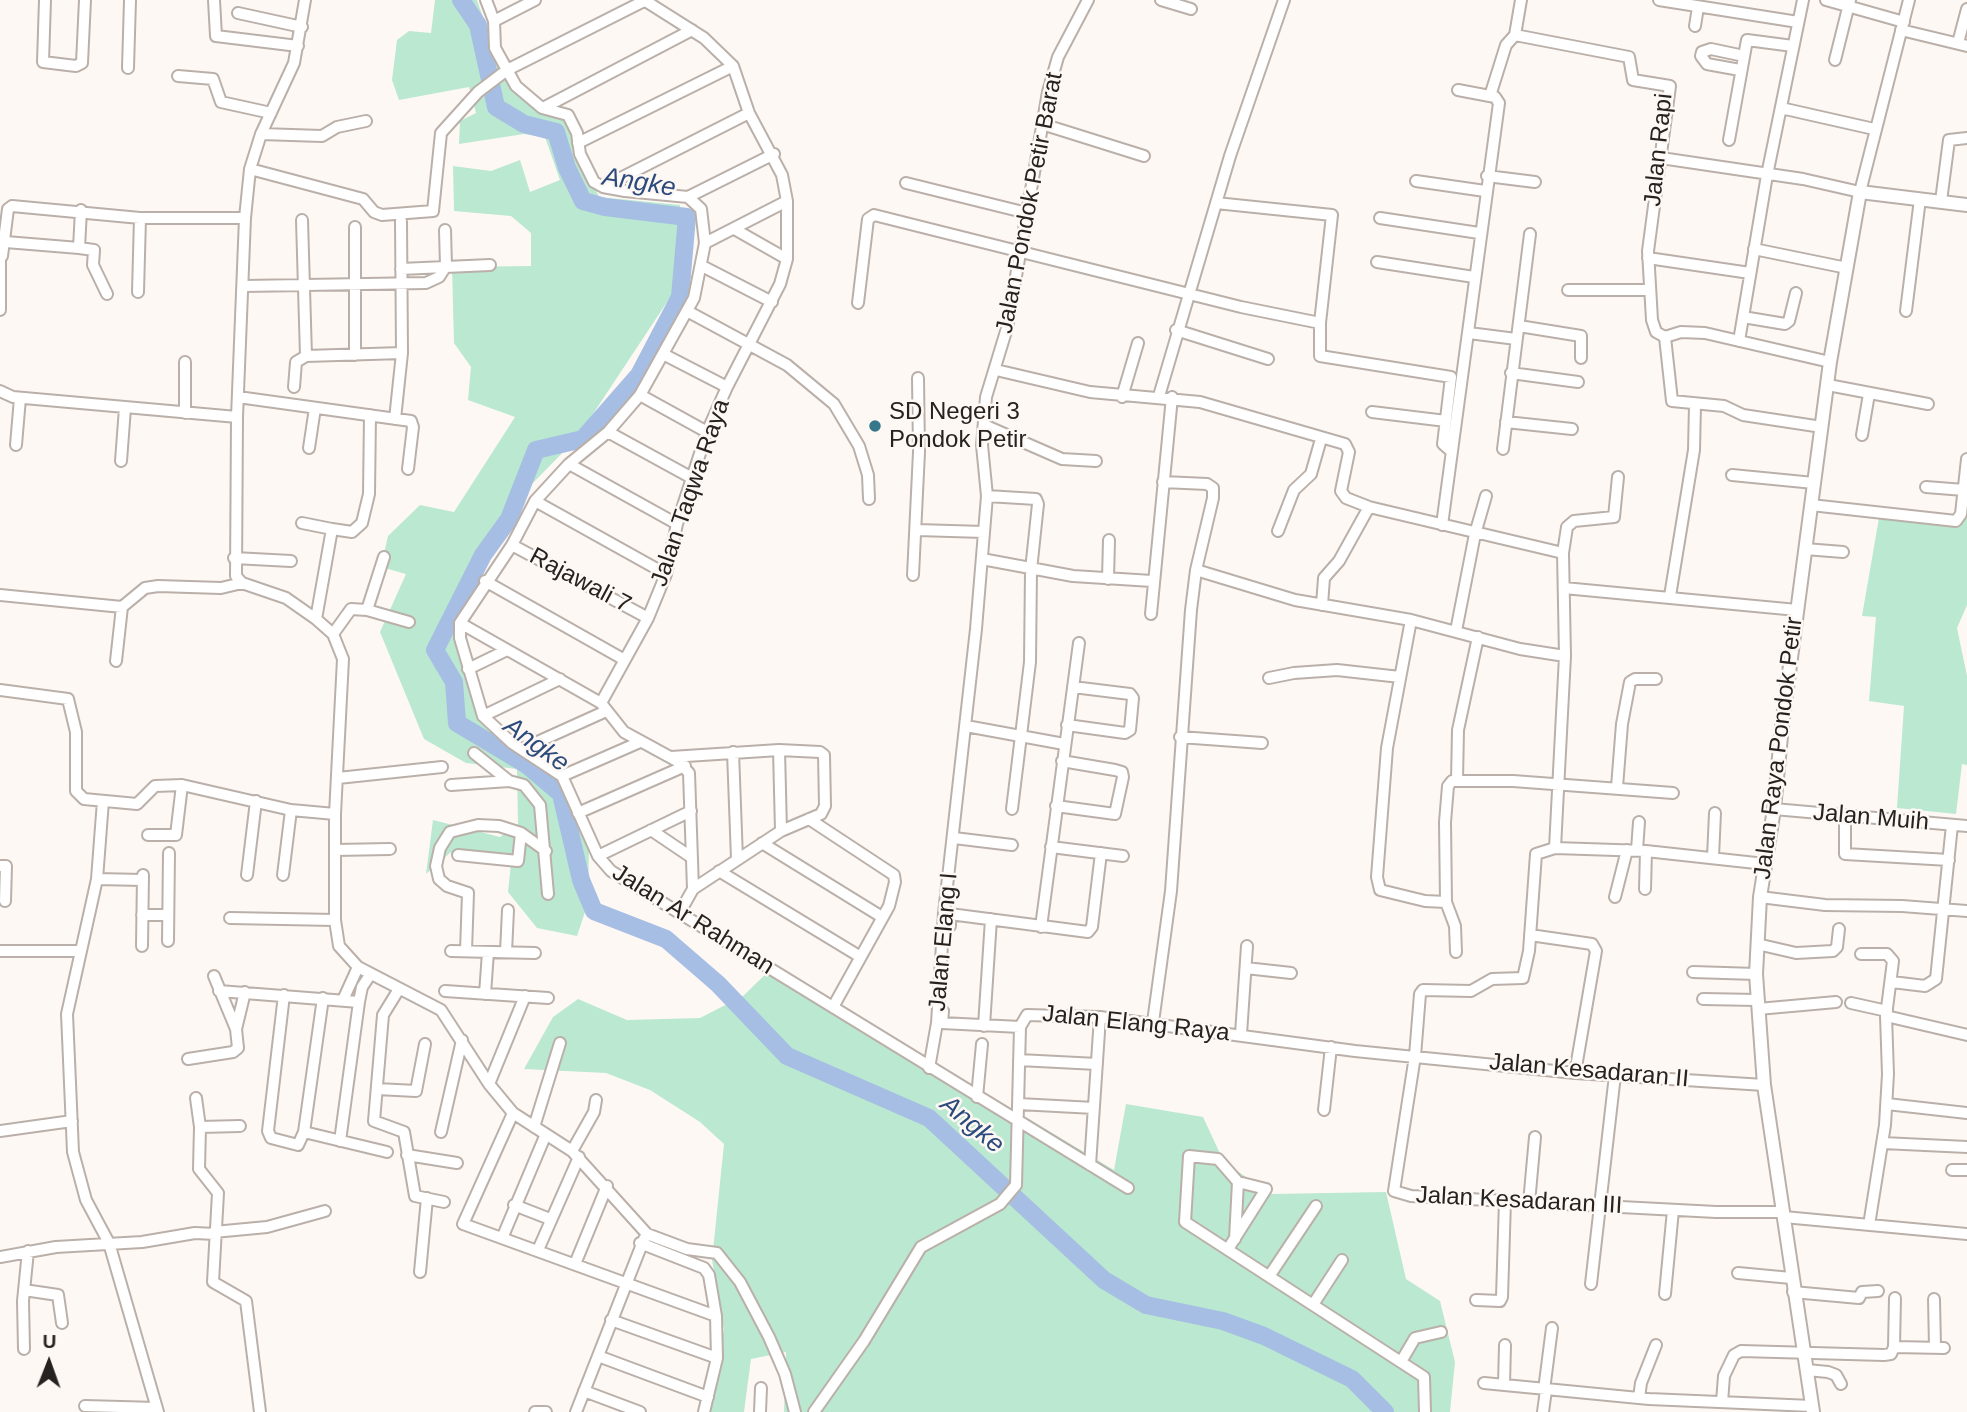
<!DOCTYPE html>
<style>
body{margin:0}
#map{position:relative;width:1967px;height:1412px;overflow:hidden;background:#fef8f4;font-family:Arial,sans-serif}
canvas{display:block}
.north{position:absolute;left:14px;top:1328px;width:70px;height:70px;-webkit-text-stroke:5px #fef8f4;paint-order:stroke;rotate:1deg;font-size:19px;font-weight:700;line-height:28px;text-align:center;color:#262220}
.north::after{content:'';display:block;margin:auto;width:24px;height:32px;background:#262220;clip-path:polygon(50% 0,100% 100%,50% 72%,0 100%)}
</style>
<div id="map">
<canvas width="1967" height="1412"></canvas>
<div class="north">U</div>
</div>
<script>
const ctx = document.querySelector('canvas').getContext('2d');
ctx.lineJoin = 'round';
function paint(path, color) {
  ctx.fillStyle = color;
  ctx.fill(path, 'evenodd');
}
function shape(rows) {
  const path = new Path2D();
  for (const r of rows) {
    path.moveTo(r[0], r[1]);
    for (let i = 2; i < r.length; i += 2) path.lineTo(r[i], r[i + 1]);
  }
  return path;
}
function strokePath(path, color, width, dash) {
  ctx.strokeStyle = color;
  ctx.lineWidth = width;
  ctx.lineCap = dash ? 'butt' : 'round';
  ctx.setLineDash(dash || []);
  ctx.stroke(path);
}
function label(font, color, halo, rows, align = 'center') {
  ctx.font = font + ' Arial,sans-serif';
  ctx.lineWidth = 5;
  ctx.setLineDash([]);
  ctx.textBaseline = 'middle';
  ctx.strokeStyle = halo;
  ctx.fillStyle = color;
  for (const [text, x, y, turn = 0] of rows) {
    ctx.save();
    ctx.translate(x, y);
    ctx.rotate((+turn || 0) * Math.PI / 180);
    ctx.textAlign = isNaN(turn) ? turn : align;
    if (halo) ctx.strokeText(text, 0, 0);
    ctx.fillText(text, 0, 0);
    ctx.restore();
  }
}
const green = shape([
 [435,0,477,0,505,80,540,105,562,114,599,197,680,205,677,287,577,438,529,487,455,605,460,636,479,711,508,736,543,758,564,786,589,844,588,903,577,936,537,928,508,892,511,863,451,852,426,874,433,820,500,837,518,824,517,769,466,763,424,739,380,632,406,574,381,567,388,536,420,505,454,512,515,417,468,400,471,367,454,343,452,267,531,266,531,233,511,216,454,211,453,166,491,171,520,160,530,192,560,180,545,137,524,134,459,144,460,121,476,113,469,87,399,100,392,80,397,40,409,31,431,33],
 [1880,512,1967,518,1967,605,1957,628,1967,676,1967,765,1962,764,1956,814,1897,808,1904,706,1869,701,1876,617,1862,616],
 [774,966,1114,1170,1126,1104,1203,1117,1224,1162,1271,1194,1386,1192,1406,1279,1440,1301,1455,1362,1450,1412,784,1412,786,1352,751,1359,744,1412,703,1412,724,1330,712,1260,724,1144,700,1122,650,1090,606,1073,524,1069,553,1017,578,999,627,1020,700,1018,743,996]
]);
const river = shape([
 [461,0,478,25,496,107,524,124,556,132,567,168,583,201,605,207,687,217,680,297,639,375,583,439,536,450,509,519,483,555,435,650,454,682,457,723,527,765,561,794,581,880,594,911,666,939,718,984,787,1056,929,1118,1104,1280,1146,1305,1223,1321,1264,1336,1352,1379,1385,1412]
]);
const minor = shape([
 [45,0,43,62,76,66,82,63,85,0],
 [214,0,216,36,298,46],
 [486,0,494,21,495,48,516,86,542,108,568,115,577,133,580,154,594,182,603,187,625,191,688,197,701,209,705,243,694,298,640,395,608,432,569,464,535,501,512,545,460,623,460,638,483,716,512,743,562,776,598,856,611,871,1128,1188],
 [644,0,704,38,733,66,749,113,782,175,787,201,787,259,780,284,727,387,707,432,677,524,666,574,648,618,601,703,624,732,679,762,689,773,693,889,680,912],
 [1161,0,1191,9],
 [1659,0,1798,22],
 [1826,0,1904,22],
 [238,13,302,27],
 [494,21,535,0],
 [1695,26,1698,7],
 [1901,30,1967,46],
 [1515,35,1629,57,1633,80,1670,86,1648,251,1652,320,1656,332,1665,337],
 [1515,35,1521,0],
 [1958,43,1967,9],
 [1835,60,1850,0],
 [128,68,130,0],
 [1740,70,1707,64,1701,56,1702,52,1711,49,1744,56],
 [178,76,213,79,221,102,271,113],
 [1490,96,1506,45,1515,35],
 [543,108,692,30],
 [1781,108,1874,129],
 [1042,124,1144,156],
 [261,134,322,136,337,127,366,121],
 [1729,140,1747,40,1793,46],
 [578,143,733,66],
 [1661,158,1803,179,1860,192,1909,0],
 [250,169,363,199,374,212,382,215,433,211,441,133,478,92,507,70,644,1],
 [1487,176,1535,182],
 [1416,181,1485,191],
 [906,183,1027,213],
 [603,187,749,113],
 [688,197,774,154],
 [1941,201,1949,140,1967,138],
 [1216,203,1332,215,1320,323],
 [81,210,79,248,94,250,93,265,107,294],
 [1380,218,1479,233],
 [736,230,787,259],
 [6,242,79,248],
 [705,243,787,201],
 [1754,249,1847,268],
 [0,256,0,310],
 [2,256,8,209,12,206,140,218,245,218],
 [1648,258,1750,273],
 [1377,262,1474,277],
 [702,266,772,302],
 [401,269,490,265],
 [244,286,426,283,439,277,446,266,445,230],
 [1568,290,1649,290],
 [138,292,140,218],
 [858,303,868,219,874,215,1241,307,1320,323,1320,356,1451,377,1443,444,1451,451],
 [687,311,787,365,834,404,859,446,868,475,869,499],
 [1906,311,1920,199],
 [1743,317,1785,324,1789,321,1796,293],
 [1519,326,1581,336,1581,358],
 [1176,330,1268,359],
 [1469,333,1516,339],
 [1739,341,1767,175,1803,0],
 [663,354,727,387],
 [355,355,355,227],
 [306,356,402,353],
 [185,362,185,413],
 [996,370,1090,392,1200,402,1345,444,1349,452,1341,491,1346,498,1369,507,1563,553],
 [1511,373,1578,382],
 [1828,385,1928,404],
 [294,387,296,362,306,356,302,220],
 [0,391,13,397,237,417,236,576,242,583,286,598,316,619,333,634,343,659,335,814,335,920,339,946,358,967,441,1010,489,1084,513,1113,572,1151,647,1234,687,1249,717,1253,740,1282,769,1337,785,1374,795,1412],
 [640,395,707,432],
 [1159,396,1230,156,1284,0],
 [238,397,411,421,413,427,408,469],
 [1122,397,1138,343],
 [1372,412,1446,421],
 [237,417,245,218,250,169,261,134,294,63,305,0],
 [395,419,402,353,401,221],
 [1506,422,1572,429],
 [984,425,1062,459,1096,461],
 [1822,427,1743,415,1724,406,1672,401,1665,337,1681,332,1705,333,1830,362],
 [608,432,692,478],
 [1862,435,1869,394],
 [16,445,20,398],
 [309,448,315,408],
 [1503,449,1530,234],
 [121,461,125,408],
 [569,464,677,524],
 [1732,475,1814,483],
 [1926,487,1964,490],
 [987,496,1036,499,1038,504,1031,570,1030,662,1012,809],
 [535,501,666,574],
 [1811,505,1956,521,1961,514,1967,459],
 [302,523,332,529],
 [1442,525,1499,103,1495,97,1458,90],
 [917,530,984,532],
 [1278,531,1294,490,1311,474,1321,439],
 [512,545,648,618],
 [1805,549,1843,552],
 [234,558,291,561],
 [982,559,1073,576,1152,581],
 [1196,570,1295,600,1411,620,1520,649,1565,656],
 [913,575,919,452,918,378],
 [1108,579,1109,540],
 [485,581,623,659],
 [1564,588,1797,610],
 [0,595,122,607],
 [1670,596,1694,450,1695,405],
 [1322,605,1324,578,1339,561,1369,507],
 [367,610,384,557],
 [1151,614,1172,397],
 [316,619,332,529,352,532,362,523,369,494,370,415],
 [1411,620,1387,748,1377,877,1380,890,1425,901,1446,902,1445,822,1448,786,1452,781,1513,781,1673,793],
 [460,623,601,703],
 [1456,631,1475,534,1486,496],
 [333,634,351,609,367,610,409,622],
 [116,661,122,607,145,588,158,586,221,588,242,583],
 [468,669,507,650],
 [1269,678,1294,673,1337,670,1400,677],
 [0,690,68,699,76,732,76,791,84,799,137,804,155,786,182,785,291,810,335,814],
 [483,716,560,679],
 [1067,725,1125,733,1130,730,1133,698,1130,694,1073,687],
 [966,726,1064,744],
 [1180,737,1262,743],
 [522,749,604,712],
 [779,750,781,831],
 [733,752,737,859],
 [474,753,509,781,524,785,540,805,548,894],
 [671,757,779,750,820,752,824,755,825,806,821,814,781,831,693,889],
 [562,776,640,742],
 [338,778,442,767],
 [1457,780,1458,730,1478,637],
 [451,785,509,781],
 [1617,787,1622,724,1630,682,1635,679,1656,679],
 [103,801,97,879,67,1014,73,1152,86,1200,109,1243,158,1412],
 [1056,806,1115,814,1123,777,1122,772,1115,770,1062,761],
 [1774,809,1967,826],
 [578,813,685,766],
 [1845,816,1845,854,1949,860],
 [809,819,894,875,895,882,889,906,833,1007],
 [651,830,691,857],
 [148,835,176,835,182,785],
 [954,838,1012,845],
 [762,843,882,917],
 [1051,847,1123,856],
 [1555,848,1565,656,1563,553,1567,527,1574,521,1614,517,1618,477],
 [335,850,390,849],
 [1637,850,1639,822],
 [458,855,518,861,521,833],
 [598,856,691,811],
 [1713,857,1715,813],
 [1765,864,1646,851,1555,848,1536,854,1529,951,1523,978,1492,979,1471,991,1423,990,1420,994,1415,1056,1394,1191,1411,1196,1716,1212,1783,1212],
 [0,866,6,866,5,901],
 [719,871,859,956],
 [247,875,256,801],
 [283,875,291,810],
 [97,879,143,880],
 [1645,889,1646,851],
 [1615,897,1627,850],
 [1760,897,1825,905,1902,906,1967,911],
 [1446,902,1455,926,1456,952],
 [142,915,168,915],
 [230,918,335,920],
 [950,926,950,914,1088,932,1092,927,1101,853],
 [1041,927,1079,643],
 [1530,935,1592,944,1596,951,1575,1073],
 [168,941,169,853],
 [1757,944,1796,953,1833,951,1837,947,1839,929],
 [142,946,143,875],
 [0,951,79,951],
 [451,951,535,953],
 [466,951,468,893,447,886,439,879,436,866,440,848,450,832,478,825,499,826,521,833,546,851],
 [506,952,508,910],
 [1861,954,1887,954,1893,961,1886,1016,1888,1074,1885,1125,1869,1225],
 [1246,968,1291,973],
 [1693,972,1756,974],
 [1892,982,1925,986,1936,979,1952,825],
 [399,989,383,1015,374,1121,404,1132,415,1196,444,1202],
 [219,991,359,1002],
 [445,991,548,998],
 [485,994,488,952],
 [284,995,268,1131,271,1138,298,1145,304,1132,323,998],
 [1703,999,1757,1000],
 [343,1000,358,967],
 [1851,1003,1887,1011],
 [1758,1009,1836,1002],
 [943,1011,942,1023,1020,1027],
 [1886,1016,1967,1035],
 [1153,1022,1171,891,1191,610,1196,570,1213,498,1213,488,1207,484,1163,482],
 [984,1026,991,919],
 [236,1029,245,992],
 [1241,1034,1247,946],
 [188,1059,233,1052,238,1048,236,1029,214,976],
 [1019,1060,1097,1064],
 [929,1068,937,1023,944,913,976,629,987,496,982,445,986,397,1007,328,1048,92,1058,57,1088,0],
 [489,1084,525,996],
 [377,1089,416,1091,425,1044],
 [977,1097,982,1044],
 [196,1098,200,1127,199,1169,218,1193,213,1282,246,1301,260,1412],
 [1019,1104,1094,1108],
 [1887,1104,1967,1113],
 [1324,1110,1331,1047],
 [513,1113,463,1224,716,1316],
 [200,1127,240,1126],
 [534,1127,560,1043],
 [0,1131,72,1121],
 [304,1132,387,1152],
 [441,1132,462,1040],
 [340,1141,359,1002,362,987,370,975],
 [1883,1143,1967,1147],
 [572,1151,594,1112,596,1100],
 [407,1155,457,1163],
 [1090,1165,1100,1017],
 [1952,1170,1967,1170],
 [1529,1203,1535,1137],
 [514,1205,550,1219],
 [1784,1217,1967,1234],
 [214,1232,267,1227,325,1211],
 [503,1236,546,1134],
 [1235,1239,1238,1182],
 [640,1243,704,1268,709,1275,716,1316,717,1358,704,1412],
 [1228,1249,1266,1189,1238,1182,1218,1159,1189,1156,1185,1222,1424,1377,1425,1412],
 [538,1250,579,1157],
 [0,1257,56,1247,142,1242,195,1233,215,1234],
 [575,1264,607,1186],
 [420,1272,427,1198],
 [1738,1273,1791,1278],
 [1270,1275,1316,1206],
 [1591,1284,1615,1075],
 [24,1290,58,1295,62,1323],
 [1793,1292,1859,1298,1862,1292,1878,1291],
 [1665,1294,1673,1210],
 [1934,1299,1935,1347],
 [1476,1300,1500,1301,1502,1297,1505,1201],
 [1314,1303,1342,1260],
 [611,1320,717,1358],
 [1894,1347,1895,1298],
 [24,1349,23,1301,28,1251],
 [598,1356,708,1397],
 [1402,1360,1415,1338,1441,1332],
 [1807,1370,1828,1372,1836,1375,1841,1384],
 [1484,1383,1649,1399,1812,1406],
 [1504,1385,1505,1345],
 [1544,1390,1552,1328],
 [584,1391,640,1412],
 [1639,1398,1641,1383,1656,1345],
 [1722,1402,1724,1376,1734,1355,1741,1351,1884,1355,1891,1354,1894,1347,1944,1348],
 [85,1406,157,1408],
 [535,1412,546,1412],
 [576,1412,644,1239],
 [760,1412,761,1388],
 [814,1412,864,1341,921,1247,1000,1204,1016,1185,1020,1027,1027,1015,1100,1017,1355,1051,1575,1073,1764,1085],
 [1543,1412,1546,1390]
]);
const major = shape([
 [1813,1412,1764,1085,1756,974,1760,897,1774,809,1782,726,1830,362,1860,192,1967,205]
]);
const markers = [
 [875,426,7,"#37778b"]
];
const streetNames = [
 ["Jalan Rapi",1659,150,-84],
 ["Jalan Pondok Petir Barat",1030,203,-79],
 ["Jalan Taqwa Raya",691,493,-71],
 ["Rajawali 7",580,581,28],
 ["Jalan Raya Pondok Petir",1779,748,-83],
 ["Jalan Muih",1871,818,5],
 ["Jalan Ar Rahman",693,920,32],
 ["Jalan Elang I",944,942,-85],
 ["Jalan Elang Raya",1136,1024,6],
 ["Jalan Kesadaran II",1589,1071,5],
 ["Jalan Kesadaran III",1519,1201,3]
];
const poiNames = [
 ["SD Negeri 3",889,412],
 ["Pondok Petir",889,440]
];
const waterNames = [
 ["Angke",639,183,9],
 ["Angke",536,745,36],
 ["Angke",972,1125,40]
];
paint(green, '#bae8d1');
strokePath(river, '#a6bee3', 18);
strokePath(minor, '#bab0a9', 14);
strokePath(major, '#bab0a9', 16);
strokePath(minor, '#fff', 10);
strokePath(major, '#fff', 12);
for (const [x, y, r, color] of markers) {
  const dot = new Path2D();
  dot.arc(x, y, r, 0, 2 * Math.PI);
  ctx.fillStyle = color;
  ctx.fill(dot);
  strokePath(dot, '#fef8f4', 2.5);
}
label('24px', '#262220', '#fef8f4', streetNames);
label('24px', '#262220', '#fef8f4', poiNames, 'left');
label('italic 26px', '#2c4b7c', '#fef8f4', waterNames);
</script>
